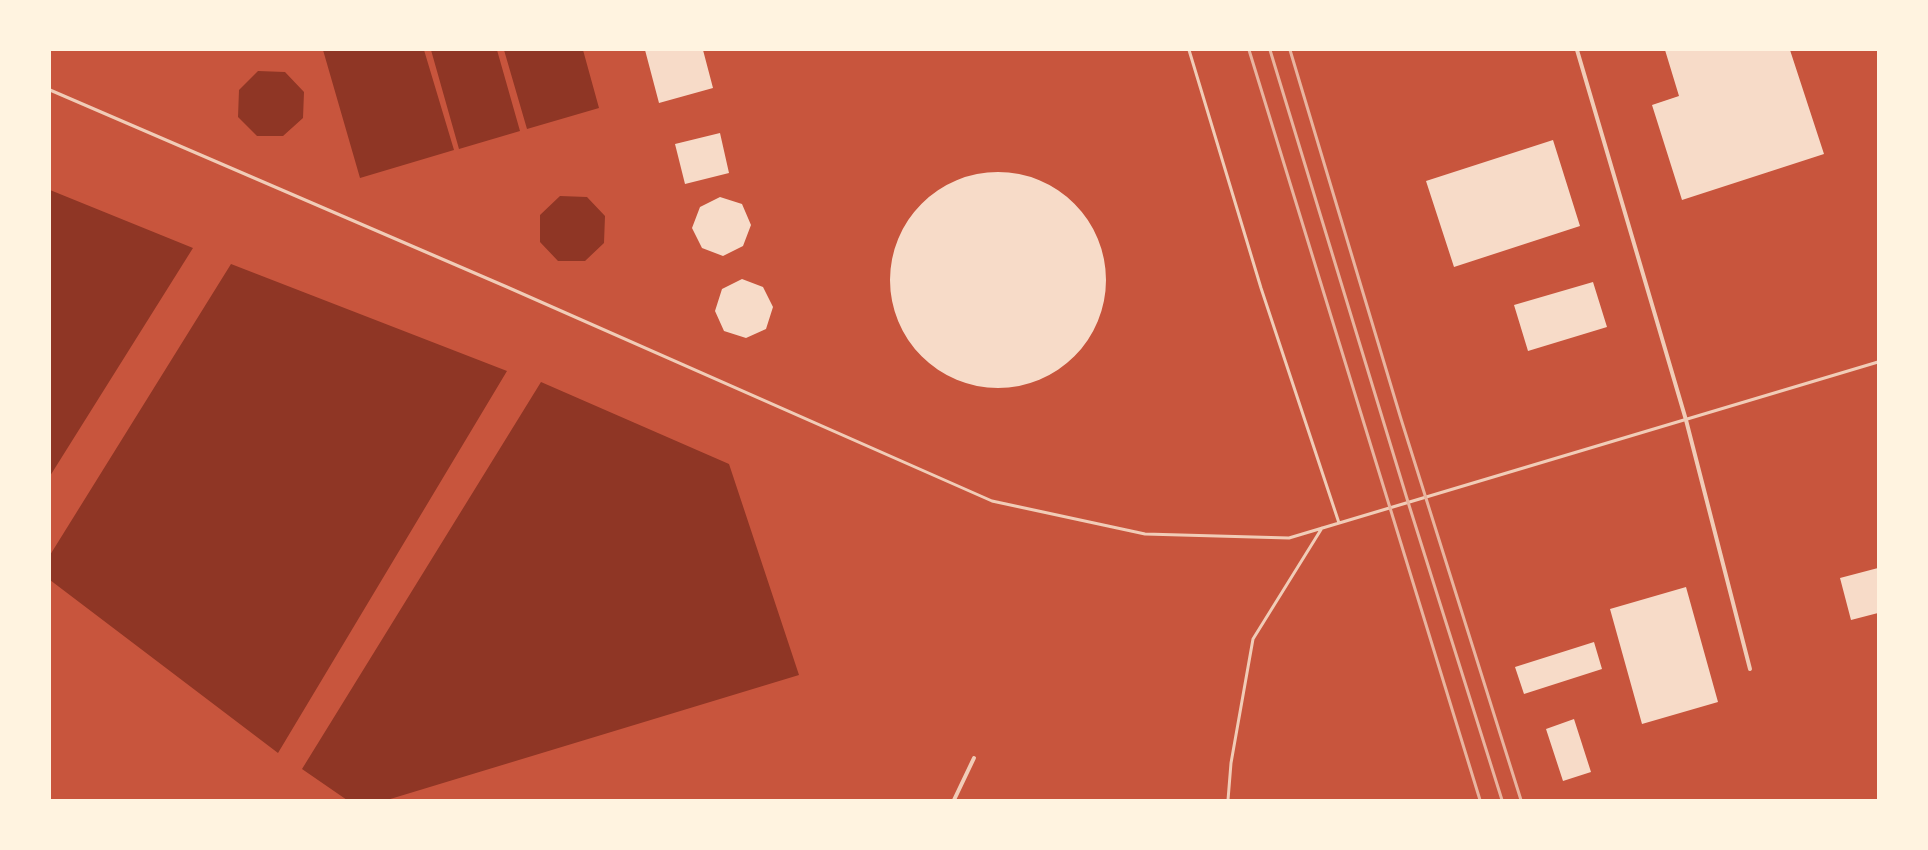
<!DOCTYPE html>
<style>
body{margin:0}
#map{position:relative;width:1928px;height:850px;overflow:hidden;background:#c8553d;font-family:"IBM Plex Serif",serif}
canvas{display:block}
.frame{position:absolute;inset:0;border:51px solid #fff3e0;pointer-events:none}
</style>
<div id="map">
<canvas width="1928" height="850"></canvas>
<div class="frame"></div>
</div>
<script>
const ctx = document.querySelector('canvas').getContext('2d');
ctx.lineJoin = 'round';
function paint(path, color) {
  ctx.fillStyle = color;
  ctx.fill(path, 'evenodd');
}
function shape(rows) {
  const path = new Path2D();
  for (const r of rows) {
    if (r.length === 3) {
      path.moveTo(r[0] + r[2], r[1]);
      path.arc(r[0], r[1], r[2], 0, 2 * Math.PI);
      continue;
    }
    path.moveTo(r[0], r[1]);
    for (let i = 2; i < r.length; i += 2) path.lineTo(r[i], r[i + 1]);
  }
  return path;
}
function strokePath(path, color, width, dash) {
  ctx.strokeStyle = color;
  ctx.lineWidth = width;
  ctx.lineCap = dash ? 'butt' : 'round';
  ctx.setLineDash(dash || []);
  ctx.stroke(path);
}
const water = shape([
 [323,50,424,50,454,150,360,178],
 [431,50,497,50,520,131,459,149],
 [504,50,583,50,599,108,527,129],
 [258,71,285,72,304,92,303,118,283,136,257,136,238,117,239,90],
 [50,190,193,248,50,476],
 [560,196,587,197,605,216,604,243,585,261,558,261,540,242,540,215],
 [231,264,507,371,278,753,50,580,50,555],
 [541,382,729,464,799,675,387,800,347,800,302,769]
]);
const building = shape([
 [645,50,703,50,713,88,659,103],
 [1665,50,1790,50,1824,154,1682,200,1652,105,1679,96],
 [720,133,729,173,685,184,675,144],
 [1553,140,1580,226,1454,267,1426,181],
 [998,280,108],
 [720,197,742,204,751,225,743,246,723,256,702,248,692,228,700,207],
 [742,279,763,287,773,307,766,329,746,338,724,331,715,311,722,289],
 [1593,282,1607,327,1528,351,1514,305],
 [1878,568,1878,613,1851,620,1840,578],
 [1686,587,1718,702,1642,724,1610,609],
 [1594,642,1602,669,1524,694,1515,667],
 [1574,719,1591,772,1563,781,1546,729]
]);
const service = shape([
 [1189,50,1261,288,1339,523],
 [50,90,507,287,992,501,1145,534,1289,538,1878,362],
 [1228,800,1231,763,1253,639,1322,528]
]);
const minor = shape([
 [1577,50,1686,420,1750,669],
 [954,800,974,758]
]);
const rail = shape([
 [1249,50,1480,800],
 [1270,50,1408,502,1502,800],
 [1290,50,1401,419,1521,800]
]);
paint(water, '#8f3625');
paint(building, '#f7dbc8');
strokePath(service, '#f1ccb7', 3);
strokePath(minor, '#f1ccb7', 4);
strokePath(rail, '#e9b49f', 3);
</script>
